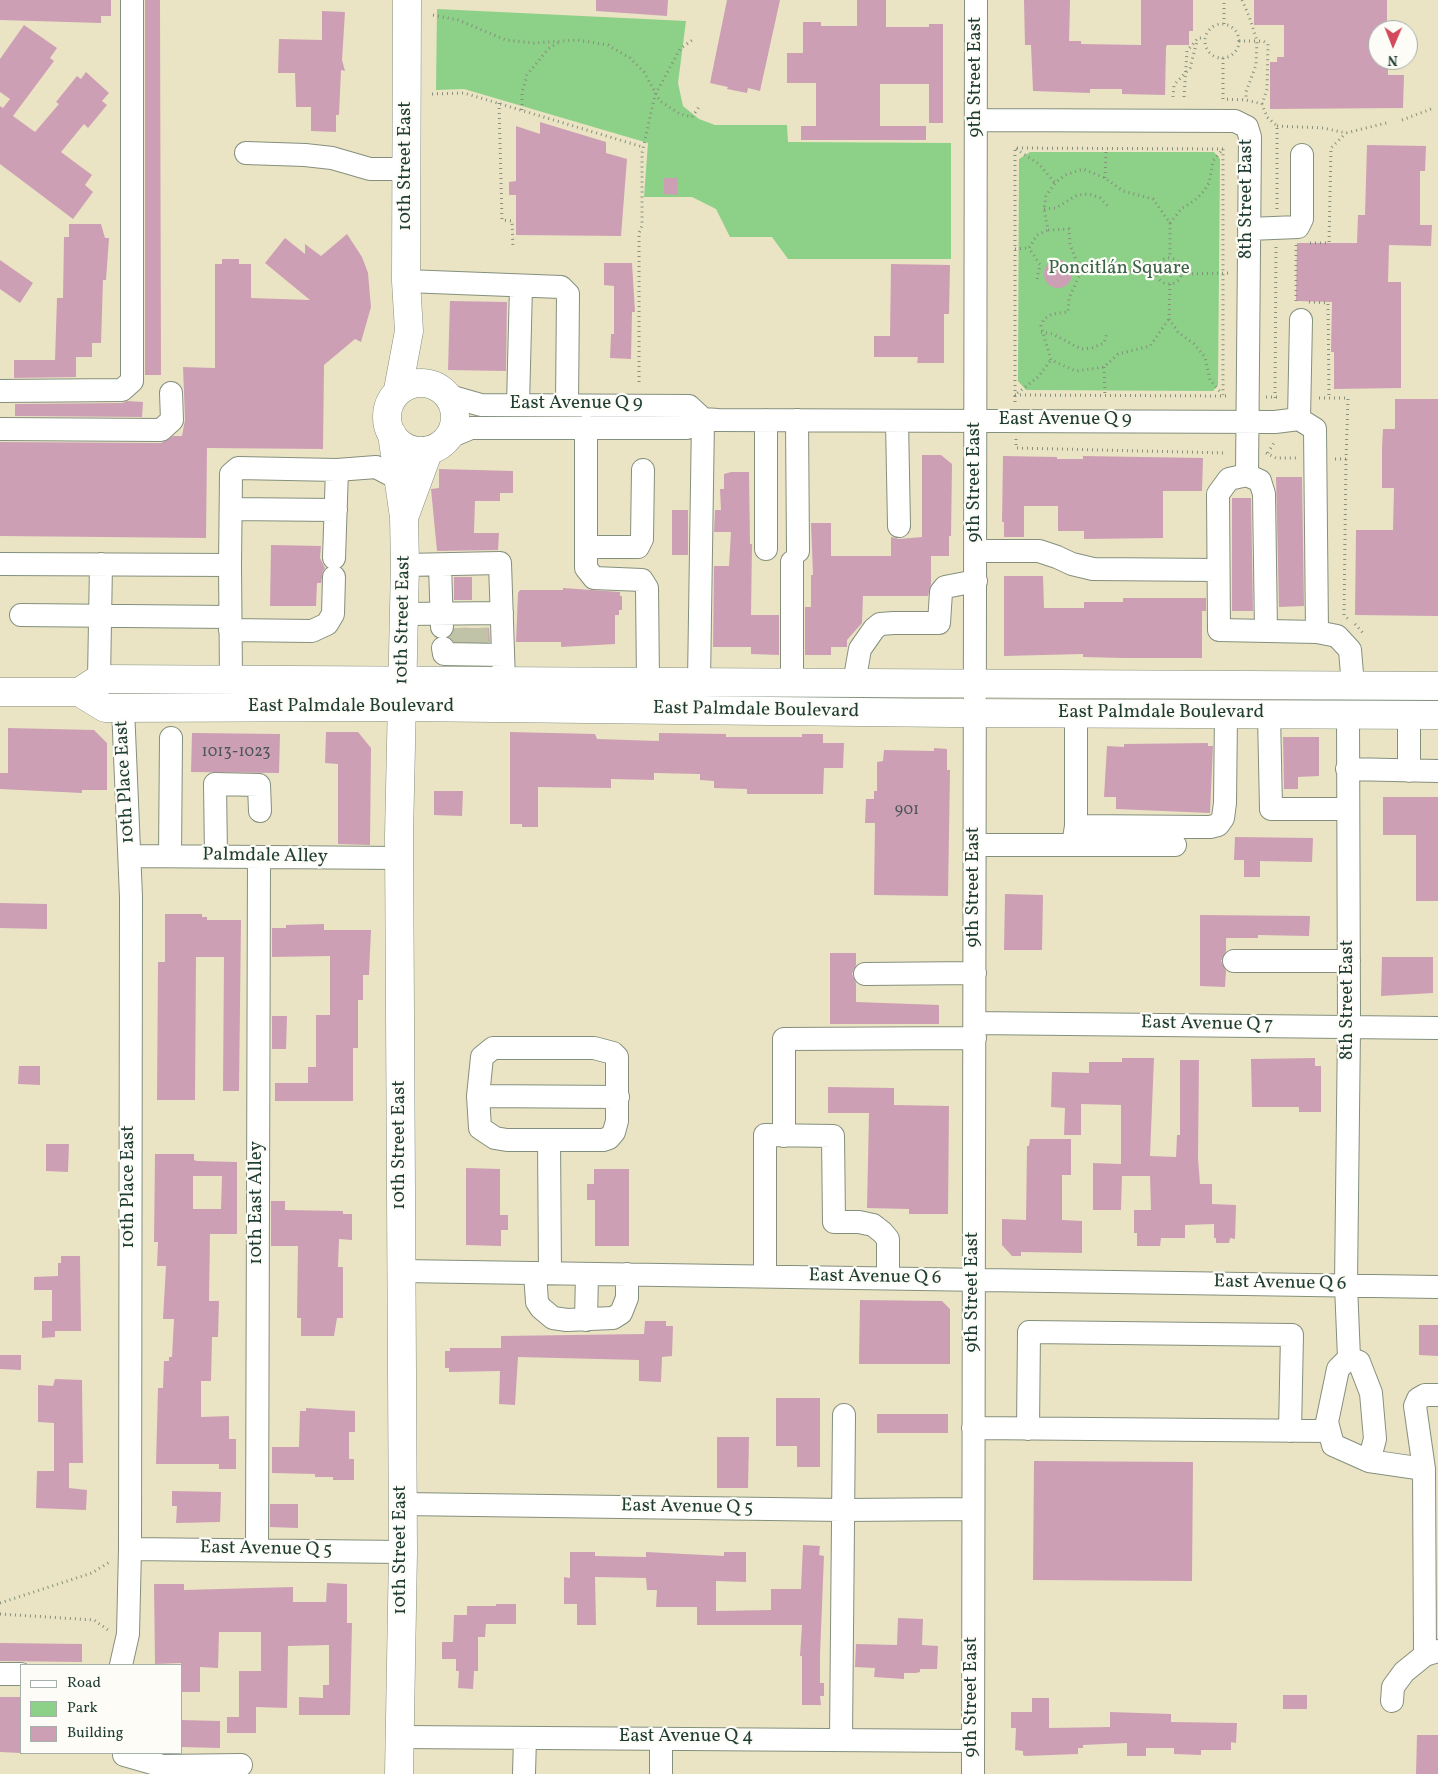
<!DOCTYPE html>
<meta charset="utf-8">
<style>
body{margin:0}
#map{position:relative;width:1438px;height:1774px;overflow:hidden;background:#eae4c5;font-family:Vollkorn,serif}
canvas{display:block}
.legend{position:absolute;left:20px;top:1664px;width:162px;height:90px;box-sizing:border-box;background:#fdfcf7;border:1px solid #a4b0a9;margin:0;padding:6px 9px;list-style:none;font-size:15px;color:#1f3d34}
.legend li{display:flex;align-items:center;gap:10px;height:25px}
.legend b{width:25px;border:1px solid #a4b0a9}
.north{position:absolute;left:1368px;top:20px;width:50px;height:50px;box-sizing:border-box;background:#fdfcf7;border:1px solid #a4b0a9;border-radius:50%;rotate:181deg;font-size:14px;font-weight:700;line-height:20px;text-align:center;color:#1f3d34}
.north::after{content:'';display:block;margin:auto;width:18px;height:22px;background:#d1495b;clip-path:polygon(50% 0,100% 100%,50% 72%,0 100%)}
</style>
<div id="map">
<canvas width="1438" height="1774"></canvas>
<ul class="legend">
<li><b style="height:6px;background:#fff"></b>Road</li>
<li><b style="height:14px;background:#8dd088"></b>Park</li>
<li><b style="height:14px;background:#cd9fb4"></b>Building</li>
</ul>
<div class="north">N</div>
</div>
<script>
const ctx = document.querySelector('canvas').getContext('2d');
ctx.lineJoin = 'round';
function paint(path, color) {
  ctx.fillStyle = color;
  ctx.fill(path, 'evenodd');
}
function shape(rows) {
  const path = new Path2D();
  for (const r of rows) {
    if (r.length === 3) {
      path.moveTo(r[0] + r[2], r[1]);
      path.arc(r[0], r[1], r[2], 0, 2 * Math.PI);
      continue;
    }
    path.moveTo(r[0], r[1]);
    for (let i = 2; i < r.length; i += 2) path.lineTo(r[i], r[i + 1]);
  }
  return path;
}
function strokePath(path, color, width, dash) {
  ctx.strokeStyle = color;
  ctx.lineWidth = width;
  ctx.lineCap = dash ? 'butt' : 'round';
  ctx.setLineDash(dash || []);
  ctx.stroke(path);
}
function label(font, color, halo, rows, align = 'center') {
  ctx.font = font + ' Vollkorn,serif';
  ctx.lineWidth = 4.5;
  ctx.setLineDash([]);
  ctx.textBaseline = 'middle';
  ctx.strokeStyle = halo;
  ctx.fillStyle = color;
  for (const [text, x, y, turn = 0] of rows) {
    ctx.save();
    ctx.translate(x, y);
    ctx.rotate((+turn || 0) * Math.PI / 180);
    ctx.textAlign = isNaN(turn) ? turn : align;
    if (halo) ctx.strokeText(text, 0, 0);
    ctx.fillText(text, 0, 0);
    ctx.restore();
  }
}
const green = shape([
 [437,9,686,21,678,83,683,106,699,119,715,125,787,125,788,142,951,143,951,259,788,259,772,237,730,237,716,209,692,197,644,197,648,143,464,89,436,90],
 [1030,152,1214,152,1220,159,1218,385,1213,391,1026,390,1018,381,1019,159]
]);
const building = shape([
 [0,0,111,0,111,16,101,16,101,23,0,20],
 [145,0,160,0,161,375,145,375],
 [596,0,668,0,667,16,596,11],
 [727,0,780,0,760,91,748,88,747,93,727,89,728,87,710,83],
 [857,0,886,0,886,27,929,27,929,24,943,24,943,123,929,123,929,84,880,84,880,126,926,126,926,140,801,140,801,126,816,126,816,83,787,83,787,53,803,53,803,22,821,22,821,26,857,26],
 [1024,0,1070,0,1069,41,1081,41,1081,44,1141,45,1141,0,1193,0,1193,31,1189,31,1189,45,1167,45,1166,47,1165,95,1122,94,1122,89,1090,89,1090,93,1033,91,1031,45,1025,45],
 [1254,0,1387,0,1387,30,1378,30,1378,60,1388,60,1388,75,1404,75,1403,108,1270,109,1270,62,1277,62,1277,57,1284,57,1284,25,1254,25],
 [322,11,345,12,342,60,345,71,341,70,339,115,336,115,336,132,311,131,311,107,296,107,295,73,278,73,279,39,322,40],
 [24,25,57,48,50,58,54,61,13,116,35,132,59,104,56,102,77,76,81,79,86,72,109,93,102,101,107,105,88,128,84,124,61,152,92,175,85,185,93,192,73,219,0,164,0,106,3,108,10,99,0,92,0,59],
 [540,122,606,142,606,153,627,159,621,236,516,235,516,195,509,195,509,182,516,181,516,126,540,134],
 [1367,145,1426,146,1425,171,1420,171,1420,225,1432,225,1431,246,1389,245,1388,282,1401,282,1401,388,1334,389,1334,352,1331,352,1332,302,1296,301,1297,243,1357,243,1358,215,1365,215],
 [664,178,678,178,677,195,664,194],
 [69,224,101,224,105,238,109,238,106,280,103,280,101,343,92,343,92,357,76,357,76,377,14,378,14,360,55,360,57,298,63,298,64,237,69,237],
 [347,234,362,257,368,273,371,307,361,342,355,339,324,365,323,449,207,448,206,538,0,536,0,442,161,443,173,436,182,436,185,420,183,367,215,368,215,264,222,264,222,259,239,259,239,264,251,264,251,298,310,300,265,263,285,238,305,254,305,244,321,256],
 [1058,274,14],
 [0,260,33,283,20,303,0,289],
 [604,263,632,263,635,312,632,312,631,359,610,358,611,334,614,334,614,286,604,285],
 [891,264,950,265,949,314,944,314,944,363,917,363,918,357,874,357,874,336,890,336],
 [450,301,507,302,506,371,448,370],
 [1395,399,1438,399,1438,616,1355,615,1356,530,1393,530,1394,488,1382,488,1382,447,1383,429,1395,429],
 [127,401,143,402,142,417,15,416,15,404,122,403],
 [922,455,941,455,952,464,951,536,949,536,949,556,931,556,931,584,928,596,863,596,862,623,847,640,847,647,831,647,831,655,805,655,805,607,811,607,811,575,813,575,811,523,831,523,831,556,891,556,891,537,899,539,922,537],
 [1003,456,1057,457,1057,459,1083,459,1083,456,1203,458,1202,491,1163,491,1163,538,1084,539,1084,531,1058,531,1058,506,1024,506,1024,537,1004,537,1004,522,1002,522],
 [439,469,513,471,513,493,500,493,500,501,475,501,474,533,499,533,498,550,437,551,431,489,439,488],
 [731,472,749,472,750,544,752,544,751,615,779,615,779,655,751,654,751,647,713,647,714,566,729,566,731,532,714,532,715,510,721,510,720,489,724,489,724,474],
 [1276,477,1302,477,1304,606,1279,607],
 [1232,498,1251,498,1253,611,1232,611],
 [672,510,688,510,688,555,672,555],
 [271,545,321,546,320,558,325,568,323,571,321,583,317,583,316,606,270,606],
 [1004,576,1043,576,1044,608,1084,608,1084,602,1123,602,1123,598,1206,598,1206,611,1202,611,1202,658,1123,658,1083,657,1083,654,1004,656],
 [454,577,472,577,472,600,454,600],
 [563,588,620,592,620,596,622,596,622,610,619,610,619,615,615,615,615,644,561,647,561,642,516,642,518,593,520,590,563,590],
 [455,628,489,628,490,642,454,641,450,637],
 [8,728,94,730,107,743,107,790,82,790,82,793,0,789,0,773,8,773],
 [326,732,358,732,371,748,370,845,338,844,338,764,325,763],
 [510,732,595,734,597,739,659,741,659,733,726,734,726,737,802,737,802,734,823,734,823,743,844,743,843,768,824,768,823,794,747,794,747,789,714,788,714,781,700,780,700,774,654,773,654,780,611,779,611,788,538,787,538,827,522,827,522,824,510,824],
 [192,733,280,734,279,773,191,772],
 [1283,737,1319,737,1319,776,1298,777,1298,789,1284,789],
 [1208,743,1208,746,1213,746,1210,813,1116,809,1116,797,1104,797,1107,746,1124,747,1124,744],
 [934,748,947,749,947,770,950,770,948,896,874,895,875,823,865,823,866,799,874,799,874,791,877,791,877,762,883,761,884,750,934,751],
 [434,791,463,791,462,816,434,815],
 [1383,797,1438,797,1438,901,1416,901,1416,835,1383,835],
 [1235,837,1313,838,1312,862,1260,861,1260,877,1244,877,1244,860,1234,860],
 [1005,894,1043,895,1042,950,1004,950],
 [0,903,47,904,47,929,0,928],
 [165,914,202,914,202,917,207,917,207,920,241,920,239,1091,223,1091,224,957,196,957,195,1100,157,1100,158,962,165,962],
 [1200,915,1310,916,1309,936,1258,935,1258,938,1226,938,1226,951,1221,961,1226,971,1225,987,1200,986],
 [324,924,324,930,371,930,369,975,363,975,363,1000,358,1000,358,1048,353,1048,353,1101,275,1101,275,1083,308,1083,308,1067,316,1067,316,1015,330,1015,330,956,272,957,272,928,286,928,286,925],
 [830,953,856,953,856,965,852,974,856,983,856,1002,939,1005,939,1024,830,1024],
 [1382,957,1433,957,1433,993,1381,996],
 [272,1016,287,1016,286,1049,272,1049],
 [1122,1058,1154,1058,1150,1156,1176,1157,1177,1135,1180,1135,1180,1060,1199,1060,1198,1158,1200,1184,1212,1184,1212,1204,1236,1205,1235,1239,1230,1238,1229,1243,1216,1243,1216,1238,1214,1238,1214,1224,1185,1225,1185,1238,1161,1238,1160,1246,1137,1246,1137,1233,1134,1233,1134,1210,1151,1210,1150,1176,1122,1176,1121,1210,1093,1210,1093,1163,1121,1164,1121,1105,1081,1104,1081,1135,1064,1135,1065,1108,1051,1107,1052,1072,1089,1073,1089,1062,1122,1062],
 [1315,1058,1315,1066,1321,1066,1321,1112,1299,1112,1299,1107,1252,1107,1251,1059],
 [19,1066,40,1066,40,1085,18,1084],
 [828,1087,894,1088,894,1105,949,1106,948,1214,909,1214,909,1209,867,1208,869,1113,828,1113],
 [1030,1139,1071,1139,1071,1175,1062,1175,1062,1220,1082,1221,1082,1253,1021,1252,1021,1256,1012,1256,1002,1245,1002,1219,1026,1220,1027,1146,1029,1146],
 [46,1144,69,1144,68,1172,46,1171],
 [155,1154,194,1154,194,1160,197,1161,237,1162,237,1234,210,1234,209,1301,219,1301,218,1337,212,1337,211,1381,201,1381,201,1417,229,1416,229,1439,236,1439,236,1469,219,1469,219,1464,156,1464,158,1388,163,1388,164,1361,169,1361,169,1357,172,1357,174,1319,163,1319,166,1266,157,1266,158,1242,154,1242],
 [193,1176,222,1176,221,1209,193,1209],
 [466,1168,500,1169,500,1215,508,1215,508,1230,501,1230,501,1246,466,1245],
 [594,1169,629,1169,629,1246,595,1246,595,1200,587,1200,587,1184,594,1184],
 [271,1201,285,1201,285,1210,343,1211,343,1214,352,1214,352,1240,339,1239,338,1267,343,1267,343,1318,337,1318,334,1336,301,1336,301,1318,297,1318,298,1246,271,1246],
 [61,1256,80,1256,81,1331,55,1331,55,1337,42,1338,42,1321,52,1321,52,1290,34,1290,34,1277,58,1276,58,1263,61,1263],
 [860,1300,942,1301,950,1309,950,1364,859,1364],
 [645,1321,666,1321,666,1326,673,1326,672,1356,662,1357,661,1382,639,1381,639,1360,518,1357,515,1405,499,1404,500,1371,449,1372,449,1368,445,1368,445,1351,450,1351,450,1348,501,1348,501,1336,644,1334],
 [1419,1325,1438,1325,1438,1356,1419,1355],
 [0,1355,21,1355,21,1370,0,1369],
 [55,1379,82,1380,83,1463,69,1463,69,1488,87,1490,86,1510,36,1508,37,1471,54,1471,54,1423,38,1422,38,1385,53,1386],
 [776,1398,820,1398,820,1467,797,1467,797,1446,776,1446],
 [306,1408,355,1411,355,1432,349,1432,349,1459,354,1459,354,1480,333,1480,333,1477,315,1477,315,1474,272,1473,272,1447,299,1447,300,1411,306,1411],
 [877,1414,948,1414,948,1433,877,1433],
 [717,1437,749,1437,748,1488,717,1488],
 [1034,1461,1193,1462,1192,1581,1033,1580],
 [172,1491,221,1492,220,1522,176,1523,177,1506,172,1506],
 [270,1504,298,1504,298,1528,270,1527],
 [803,1545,820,1546,819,1555,824,1556,820,1655,820,1683,824,1683,824,1696,820,1696,821,1705,802,1705,802,1656,800,1656,802,1625,697,1625,697,1607,656,1607,657,1590,647,1590,646,1578,595,1577,596,1625,577,1625,577,1604,564,1604,564,1577,570,1578,570,1552,595,1552,595,1556,646,1557,646,1552,724,1556,724,1552,746,1552,746,1582,716,1581,716,1611,771,1610,771,1589,801,1589],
 [327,1583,347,1584,347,1623,352,1623,350,1715,299,1715,299,1697,323,1698,323,1685,329,1685,329,1645,288,1646,287,1708,256,1707,256,1733,227,1733,227,1717,239,1717,239,1671,261,1671,261,1632,219,1632,218,1668,200,1667,200,1692,181,1692,181,1663,155,1664,154,1584,184,1584,184,1590,293,1587,293,1602,326,1602],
 [496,1604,516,1604,516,1624,486,1624,485,1637,478,1637,478,1671,474,1671,473,1689,458,1688,459,1671,456,1671,456,1659,442,1659,442,1642,453,1642,454,1615,467,1615,467,1606,496,1606],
 [898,1618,923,1619,922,1645,938,1646,937,1669,920,1669,920,1672,916,1673,904,1673,904,1679,874,1677,875,1668,855,1667,856,1644,897,1645],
 [0,1643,82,1644,82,1662,0,1661],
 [1283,1695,1307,1695,1307,1709,1283,1709],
 [0,1697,21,1697,21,1753,0,1752],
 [1032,1698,1049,1698,1049,1728,1110,1727,1110,1712,1171,1714,1171,1722,1237,1723,1236,1743,1231,1742,1231,1750,1201,1750,1201,1755,1174,1754,1174,1748,1146,1748,1146,1756,1127,1756,1127,1743,1083,1745,1083,1748,1078,1748,1078,1754,1025,1756,1023,1755,1023,1751,1015,1750,1016,1728,1011,1728,1011,1712,1032,1712],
 [181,1720,220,1721,220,1748,181,1747],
 [1417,1735,1438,1735,1438,1774,1416,1774]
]);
const minorTunnel = shape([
 [457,628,458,648],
 [477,628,478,648]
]);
const path = shape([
 [1242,0,1249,16,1257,41,1256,65,1246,92,1246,100],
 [433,15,458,20,506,40,534,43,577,40,608,45,630,58,644,72,660,101,680,114,692,117,699,107],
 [1224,24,1224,0],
 [1222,41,17],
 [1239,41,1263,41,1268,44,1267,89,1262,104],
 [1223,58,1223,99,1246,100,1262,104,1267,117,1277,126,1277,210],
 [432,94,464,93,643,147],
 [1173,97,1174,85,1190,68,1197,41],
 [1184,97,1187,51,1198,38,1205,38],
 [499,103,502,220,512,221,513,247],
 [522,110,522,93,527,75,548,49,558,43],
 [1402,120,1431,109],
 [1277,126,1323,128,1346,133,1390,122],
 [1016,149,1039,164,1055,183],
 [1223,149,1015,148,1015,395,1230,396],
 [1105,178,1106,149],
 [1044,209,1056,208,1077,195,1089,194,1100,198,1109,207],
 [1170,223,1182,208,1194,201,1204,191,1209,183,1213,161,1223,149,1223,395],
 [1310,243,1329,243,1331,148,1346,133],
 [1015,249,1029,248],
 [1169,271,13],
 [1156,271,1081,272,1070,245,1069,229,1048,230,1044,209,1046,196,1055,183,1065,175,1083,169,1105,178,1123,191,1153,199,1170,223,1170,258],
 [1081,272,1069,298,1068,312,1052,314,1044,319,1041,326,1051,360,1076,371,1104,367,1118,354,1150,346,1169,319],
 [1182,274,1230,273],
 [1037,279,1040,265,1029,248,1037,235,1048,230],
 [1170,284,1169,319,1178,332,1194,344,1205,357,1210,380,1222,394],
 [1296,301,1296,245],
 [1309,302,1328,303,1329,398],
 [1041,332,1053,334,1081,349,1092,348,1104,343,1107,333],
 [1104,367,1105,396],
 [639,382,639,233,642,226,642,153,655,95,680,49,695,38],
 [1266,397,1280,397],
 [1275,398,1276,246],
 [1319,398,1348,398,1346,459,1335,459],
 [1015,402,1015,395,1038,377,1051,360],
 [1016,439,1016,448,1227,453],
 [1266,453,1276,458,1296,458],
 [1268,453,1275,441],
 [1346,459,1344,615,1348,619],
 [1355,624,1364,634],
 [0,1603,92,1573,111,1561],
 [0,1614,94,1620,108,1630]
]);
const minor = shape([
 [977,120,1235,121,1247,127,1250,137,1247,475],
 [246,153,305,155,332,158,370,169,407,169],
 [1249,229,1298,227,1302,219,1302,155],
 [406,281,561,287,568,294,567,404],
 [0,391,122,390,132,381,132,0],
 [446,395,481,405,689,406,703,419,718,420,1275,422,1299,419,1315,429,1317,632],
 [518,405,521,286],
 [1299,419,1301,320],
 [797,420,798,551],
 [897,421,899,526],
 [586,427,586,568,594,578,642,580,647,588,648,681],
 [0,429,161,430,172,420,171,393],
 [447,438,471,428,687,428,703,419],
 [231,509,336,510],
 [586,547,638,547,642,539,643,470],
 [766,549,766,420],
 [976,551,1039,551,1057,557,1072,564,1093,569,1218,570],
 [334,558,337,470],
 [0,564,230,565,231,474,238,468,337,470,376,467,397,478],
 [230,565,231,679],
 [405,565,500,563,504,681],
 [440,565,442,627],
 [405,614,502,613],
 [21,615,230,617],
 [230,630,312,631,327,624,333,614,334,577],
 [1266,631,1264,494,1260,481,1247,475,1229,479,1218,494,1219,630,1317,632,1337,636,1350,650,1353,686],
 [443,648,444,654,503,655],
 [99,679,101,564],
 [699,681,703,419],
 [792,683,792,562],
 [854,683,860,649,874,629,880,624,894,623,939,623,941,592,945,587,976,581],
 [1269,714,1271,809,1347,809],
 [1348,714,1349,1027,1346,1285,1349,1358],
 [1409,714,1409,771],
 [1347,769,1438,771],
 [1076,826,1210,827,1218,825,1223,818,1225,803,1226,714],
 [1074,839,1076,826,1076,713],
 [976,845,1175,845],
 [130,856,400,858],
 [170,856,171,738],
 [216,856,215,784,259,785,260,811],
 [1234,961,1349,961],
 [865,974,975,973],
 [975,1023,1438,1028],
 [478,1096,618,1097],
 [784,1136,784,1039,975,1038],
 [549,1140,507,1140,495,1138,480,1128,478,1096,482,1057,493,1048,594,1048,613,1053,617,1057,617,1121,614,1132,609,1138,603,1140,549,1140,550,1273],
 [402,1271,1438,1287],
 [535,1273,537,1302,541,1308,553,1318,567,1320,613,1318,621,1313,627,1298,627,1274],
 [765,1276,765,1135,833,1136,834,1222,859,1222,873,1225,882,1232,888,1239,888,1278],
 [586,1320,587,1274],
 [973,1428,1329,1431],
 [1028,1429,1029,1332,1292,1335,1290,1431],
 [1369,1461,1375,1439,1371,1393,1359,1362,1349,1358,1338,1369,1327,1422,1333,1445,1369,1461,1424,1469],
 [402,1504,843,1510,973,1509],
 [130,1549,403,1552],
 [257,1550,259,857],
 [1425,1655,1424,1469,1415,1406,1418,1399,1425,1395,1438,1395],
 [121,1665,128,1634,130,1549,131,897,123,708],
 [0,1674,21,1674],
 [1392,1701,1393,1687,1404,1672,1425,1655,1438,1651],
 [399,1737,973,1741],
 [841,1738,844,1415],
 [124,1755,163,1766,241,1765],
 [524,1774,525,1738],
 [661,1774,661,1739],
 [973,1774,976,0]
]);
const major = shape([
 [421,417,34],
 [398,390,409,331,406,281,407,0],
 [392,434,404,517,405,565,399,835,403,1552,399,1774],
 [405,515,429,450]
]);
const highway = shape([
 [0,692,79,692,105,708,403,707,952,713,1438,715],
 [79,692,99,679,1438,686]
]);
const numberNames = [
 ["1013-1023",236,753],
 ["901",907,811]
];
const streetNames = [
 ["9th Street East",977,77,-90],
 ["10th Street East",407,166,-90],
 ["8th Street East",1248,199,-90],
 ["East Avenue Q 9",576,405],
 ["East Avenue Q 9",1065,421],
 ["9th Street East",976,482,-90],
 ["10th Street East",404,620,-89],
 ["East Palmdale Boulevard",351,708],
 ["East Palmdale Boulevard",756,711,1],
 ["East Palmdale Boulevard",1161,714],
 ["10th Place East",126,782,-93],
 ["Palmdale Alley",265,857,1],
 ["9th Street East",975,887,-90],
 ["8th Street East",1349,1000,-90],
 ["East Avenue Q 7",1207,1025,1],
 ["10th Street East",401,1145,-90],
 ["10th Place East",130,1187,-90],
 ["10th East Alley",258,1203,-90],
 ["East Avenue Q 6",875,1278,1],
 ["East Avenue Q 6",1280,1284,1],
 ["9th Street East",974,1292,-90],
 ["East Avenue Q 5",687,1508,1],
 ["East Avenue Q 5",266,1550,1],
 ["10th Street East",402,1550,-90],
 ["9th Street East",973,1697,-90],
 ["East Avenue Q 4",686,1738]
];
const parkNames = [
 ["Poncitlán Square",1119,270]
];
paint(green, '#8dd088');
paint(building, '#cd9fb4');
strokePath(minorTunnel, '#c1c3a8', 22, [22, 11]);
strokePath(minor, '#84907c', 24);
strokePath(major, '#84907c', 29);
strokePath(highway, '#84907c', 29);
strokePath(path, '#84907c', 3, [1, 4]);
strokePath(minor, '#fff', 22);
strokePath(major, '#fff', 28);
strokePath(highway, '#fff', 28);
label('16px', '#4a5654', null, numberNames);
label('19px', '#1f3d34', '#fdfcf7', streetNames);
label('19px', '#3a6249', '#fdfcf7', parkNames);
</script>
